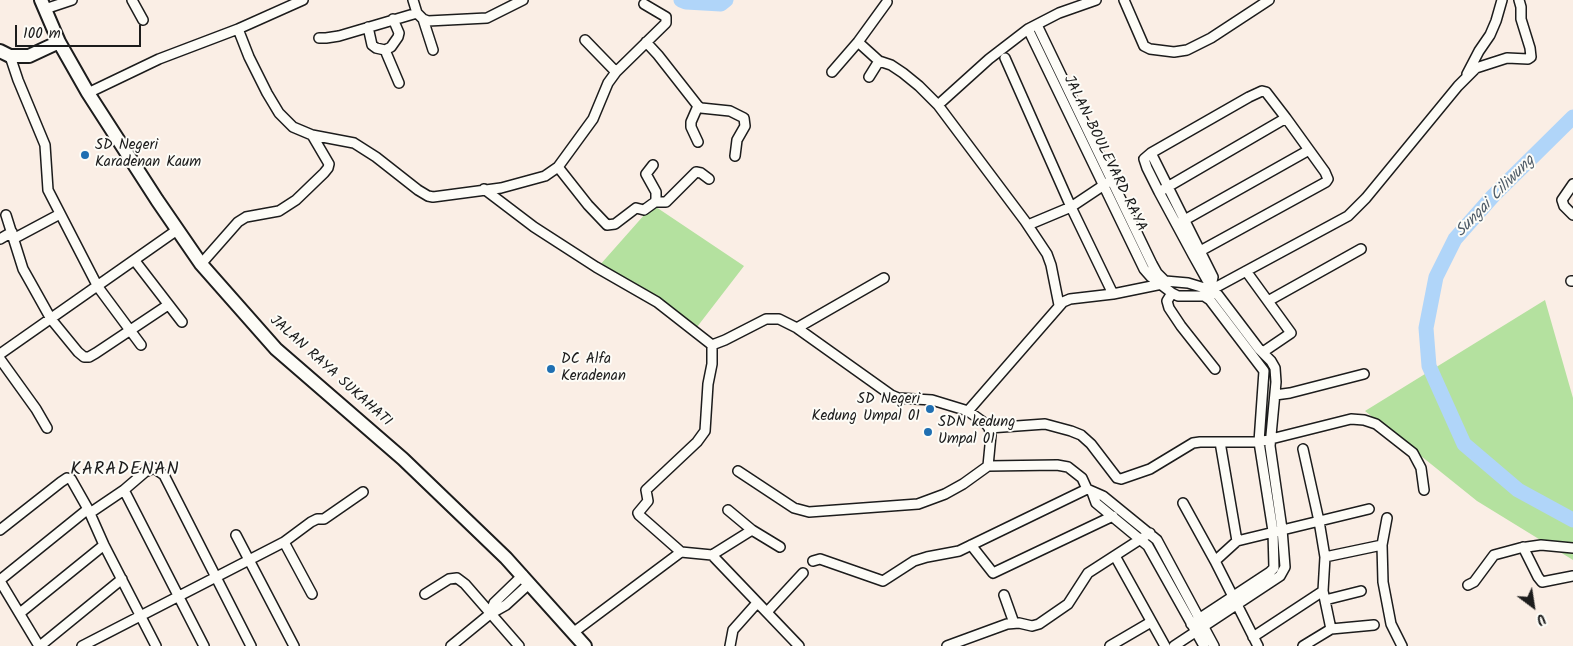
<!DOCTYPE html>
<style>
body{margin:0}
#map{position:relative;width:1573px;height:646px;overflow:hidden;background:#faeee5;font-family:Kalam,sans-serif}
canvas{display:block}
.north{position:absolute;left:1508px;top:581px;width:50px;height:50px;-webkit-text-stroke:4px #fdfcf7;paint-order:stroke;rotate:149deg;font-size:14px;font-weight:700;line-height:20px;text-align:center;color:#1c1c1c}
.north::after{content:'';display:block;margin:auto;width:18px;height:22px;background:#1c1c1c;clip-path:polygon(50% 0,100% 100%,50% 72%,0 100%)}
.scale{position:absolute;left:15px;top:25px;width:126px;height:22px;box-sizing:border-box;border:2px solid #1c1c1c;border-top:0;padding-left:6px;font-size:15px;line-height:18px;white-space:nowrap;color:#1c1c1c;-webkit-text-stroke:4px #fdfcf7;paint-order:stroke}
</style>
<div id="map">
<canvas width="1573" height="646"></canvas>
<div class="north">U</div>
<div class="scale">100 m</div>
</div>
<script>
const ctx = document.querySelector('canvas').getContext('2d');
ctx.lineJoin = 'round';
function paint(path, color) {
  ctx.fillStyle = color;
  ctx.fill(path, 'evenodd');
}
function shape(rows) {
  const path = new Path2D();
  for (const r of rows) {
    path.moveTo(r[0], r[1]);
    for (let i = 2; i < r.length; i += 2) path.lineTo(r[i], r[i + 1]);
  }
  return path;
}
function strokePath(path, color, width, dash) {
  ctx.strokeStyle = color;
  ctx.lineWidth = width;
  ctx.lineCap = dash ? 'butt' : 'round';
  ctx.setLineDash(dash || []);
  ctx.stroke(path);
}
function label(font, color, halo, rows, align = 'center') {
  ctx.font = font + ' Kalam,sans-serif';
  ctx.lineWidth = 4;
  ctx.setLineDash([]);
  ctx.textBaseline = 'middle';
  ctx.strokeStyle = halo;
  ctx.fillStyle = color;
  for (const [text, x, y, turn = 0] of rows) {
    ctx.save();
    ctx.translate(x, y);
    ctx.rotate((+turn || 0) * Math.PI / 180);
    ctx.textAlign = isNaN(turn) ? turn : align;
    if (halo) ctx.strokeText(text, 0, 0);
    ctx.fillText(text, 0, 0);
    ctx.restore();
  }
}
const green = shape([
 [653,205,744,266,697,327,673,308,599,266],
 [1545,300,1573,398,1573,560,1477,501,1365,411]
]);
const river = shape([
 [681,0,686,2,721,4,726,0],
 [1573,117,1493,196,1455,239,1436,277,1426,328,1429,366,1464,444,1518,490,1573,520]
]);
const street = shape([
 [132,0,143,20],
 [413,0,417,13,423,19,428,21,487,18,523,0],
 [1124,0,1144,46,1150,49,1174,52,1187,50,1211,38,1269,0],
 [45,9,72,0],
 [393,19,399,33,398,37,391,47,385,50,399,83],
 [423,19,433,50],
 [1037,25,1152,264,1157,273,1165,281],
 [368,27,372,45,376,48,385,50],
 [238,29,249,57,267,93,279,113,293,127,312,135,354,143,376,157,418,190,428,196,433,197,501,188,545,176,558,167,593,119,608,83,616,72,666,23,666,17,644,4],
 [1028,29,1144,269,1151,277,1172,293,1178,296,1204,296,1210,300,1264,371,1259,442,1273,531,1274,568,1270,572,1191,624],
 [319,38,326,38,339,36,417,13],
 [585,40,616,72],
 [646,42,658,55,698,106,701,108,730,111,744,118,745,126,737,140,735,156],
 [858,42,879,61,891,65,903,73,919,86,938,105,989,59,1028,29,1059,13,1096,0],
 [10,56,18,80,45,145,48,190,98,287,141,345],
 [1005,58,1071,207,1113,294],
 [832,72,858,42,887,2],
 [1467,74,1479,51,1490,35,1496,21,1502,0],
 [869,77,879,61],
 [88,93,159,59,238,29,303,0],
 [938,105,1025,221,1047,254,1051,265,1059,305],
 [698,106,691,122,691,127,698,142],
 [1151,153,1213,277,1211,286],
 [653,165,646,174,656,192,656,199,655,202],
 [558,167,588,205,607,225,615,224,636,208,644,210,655,202,666,202,696,172,701,173,709,179],
 [1573,184,1562,200,1564,206,1573,215],
 [484,189,534,227,596,267,657,302,712,345],
 [1164,189,1286,118],
 [6,215,23,269,32,285,51,319,78,352,84,357,89,357,96,353,168,305],
 [1181,222,1309,150],
 [1028,225,1071,207,1107,183],
 [15,238,60,214],
 [0,239,12,232],
 [1193,255,1326,182,1328,179,1325,172,1286,118,1266,92,1262,91,1249,97,1151,153,1144,159,1147,168,1159,192,1193,255,1207,280,1211,281],
 [135,261,182,322],
 [201,264,238,222,246,217,279,211,296,200,324,173,328,168,329,164,312,135],
 [1246,271,1291,333,1263,352],
 [1165,281,1188,283,1211,290,1218,295,1259,349,1271,361,1275,368,1276,382,1270,446,1282,529,1285,567,1280,576,1174,646],
 [1571,281,1573,281],
 [1211,290,1348,216,1366,198,1458,86,1476,68,1507,58,1528,59,1531,57,1530,48,1521,19,1521,7,1519,0],
 [1172,293,1167,301,1169,308,1181,326,1215,369],
 [1268,301,1361,249],
 [797,328,884,278],
 [0,354,177,230],
 [0,359,36,409,47,428],
 [1275,395,1290,393,1364,374],
 [968,411,986,424,989,428,991,435,988,466],
 [989,428,1045,424,1071,431,1081,435,1091,444,1117,478,1121,479,1150,469,1193,443,1200,442,1259,442,1351,419,1364,420,1376,424,1413,453,1421,468,1424,490],
 [1220,442,1237,541],
 [1303,449,1319,521,1325,557,1323,591,1331,629],
 [738,471,794,508,809,512,918,504,945,494,963,484,988,466,1057,465,1068,467,1082,478,1087,489],
 [124,490,145,472,154,468,164,475,251,646],
 [1092,492,1096,503,1148,546,1204,646],
 [1183,503,1215,561,1258,646],
 [90,513,124,490,204,646],
 [1387,518,1382,545,1383,582,1391,624,1402,646],
 [0,530,61,482,67,478,71,479,88,509,104,545,156,646],
 [752,530,780,547],
 [236,535,294,646],
 [284,542,312,594],
 [971,545,993,573,1113,516],
 [1523,547,1538,577,1542,582,1573,576],
 [712,555,752,530,728,510],
 [1115,556,1165,646],
 [1325,557,1382,545],
 [813,561,820,559,883,581,914,561,927,557,959,551,1087,489,1103,496,1157,540,1214,646],
 [1215,561,1237,541,1369,509],
 [0,580,88,509],
 [0,581,39,646],
 [1468,585,1474,582,1494,555,1520,548,1541,545,1573,548],
 [425,594,449,579,457,578,465,584,519,646],
 [1004,595,1014,623],
 [1325,600,1361,591],
 [767,612,803,573],
 [20,613,104,545],
 [490,614,494,603,523,575],
 [574,632,681,552],
 [1253,637,1323,591],
 [40,646,122,579],
 [82,646,284,542,311,522,317,519,324,519,363,492],
 [451,646,490,614,506,605,530,583],
 [730,646,733,630,757,603],
 [799,646,712,555,681,552,639,515,638,513,648,501,646,490,697,442,705,431,708,384,712,364,712,345,725,340,766,319,779,319,797,328,891,395,898,398,932,400,968,411,1063,302,1070,299,1113,294,1162,284,1165,281],
 [947,646,1007,624,1019,623,1032,626,1039,624,1068,604,1088,573,1150,533],
 [1110,646,1151,622],
 [1303,646,1331,629,1374,625]
]);
const secondary = shape([
 [41,0,59,42,88,93,157,200,201,264,276,349,403,459,506,558,585,646],
 [0,51,10,56,29,56,59,42]
]);
const markers = [
 [85,155,5,"#1f6fb2"],
 [551,369,5,"#1f6fb2"],
 [930,409,5,"#1f6fb2"],
 [928,432,5,"#1f6fb2"]
];
const poiNames = [
 ["SD Negeri",95,146],
 ["Karadenan Kaum",95,163],
 ["DC Alfa",561,360],
 ["Keradenan",561,377],
 ["SD Negeri",920,400,"right"],
 ["Kedung Umpal 01",920,417,"right"],
 ["SDN kedung",938,423],
 ["Umpal 01",938,440]
];
const streetNames = [
 ["JALAN BOULEVARD RAYA",1104,154,64],
 ["JALAN RAYA SUKAHATI",330,372,42]
];
const waterNames = [
 ["Sungai Ciliwung",1496,197,-46]
];
const quarterNames = [
 ["KARADENAN",125,471]
];
paint(green, '#b4e19f');
strokePath(river, '#b0d5f9', 15);
strokePath(street, '#1c1c1c', 12);
strokePath(secondary, '#1c1c1c', 16);
strokePath(street, '#fdfcf7', 9);
strokePath(secondary, '#fdfcf7', 12);
for (const [x, y, r, color] of markers) {
  const dot = new Path2D();
  dot.arc(x, y, r, 0, 2 * Math.PI);
  ctx.fillStyle = color;
  ctx.fill(dot);
  strokePath(dot, '#fdfcf7', 2);
}
label('15px', '#1c1c1c', '#fdfcf7', poiNames, 'left');
label('15px', '#1c1c1c', '#fdfcf7', streetNames);
label('italic 16px', '#505d69', '#fdfcf7', waterNames);
ctx.letterSpacing = '1px';
label('18px', '#1c1c1c', '#fdfcf7', quarterNames);
ctx.letterSpacing = '0px';
</script>
